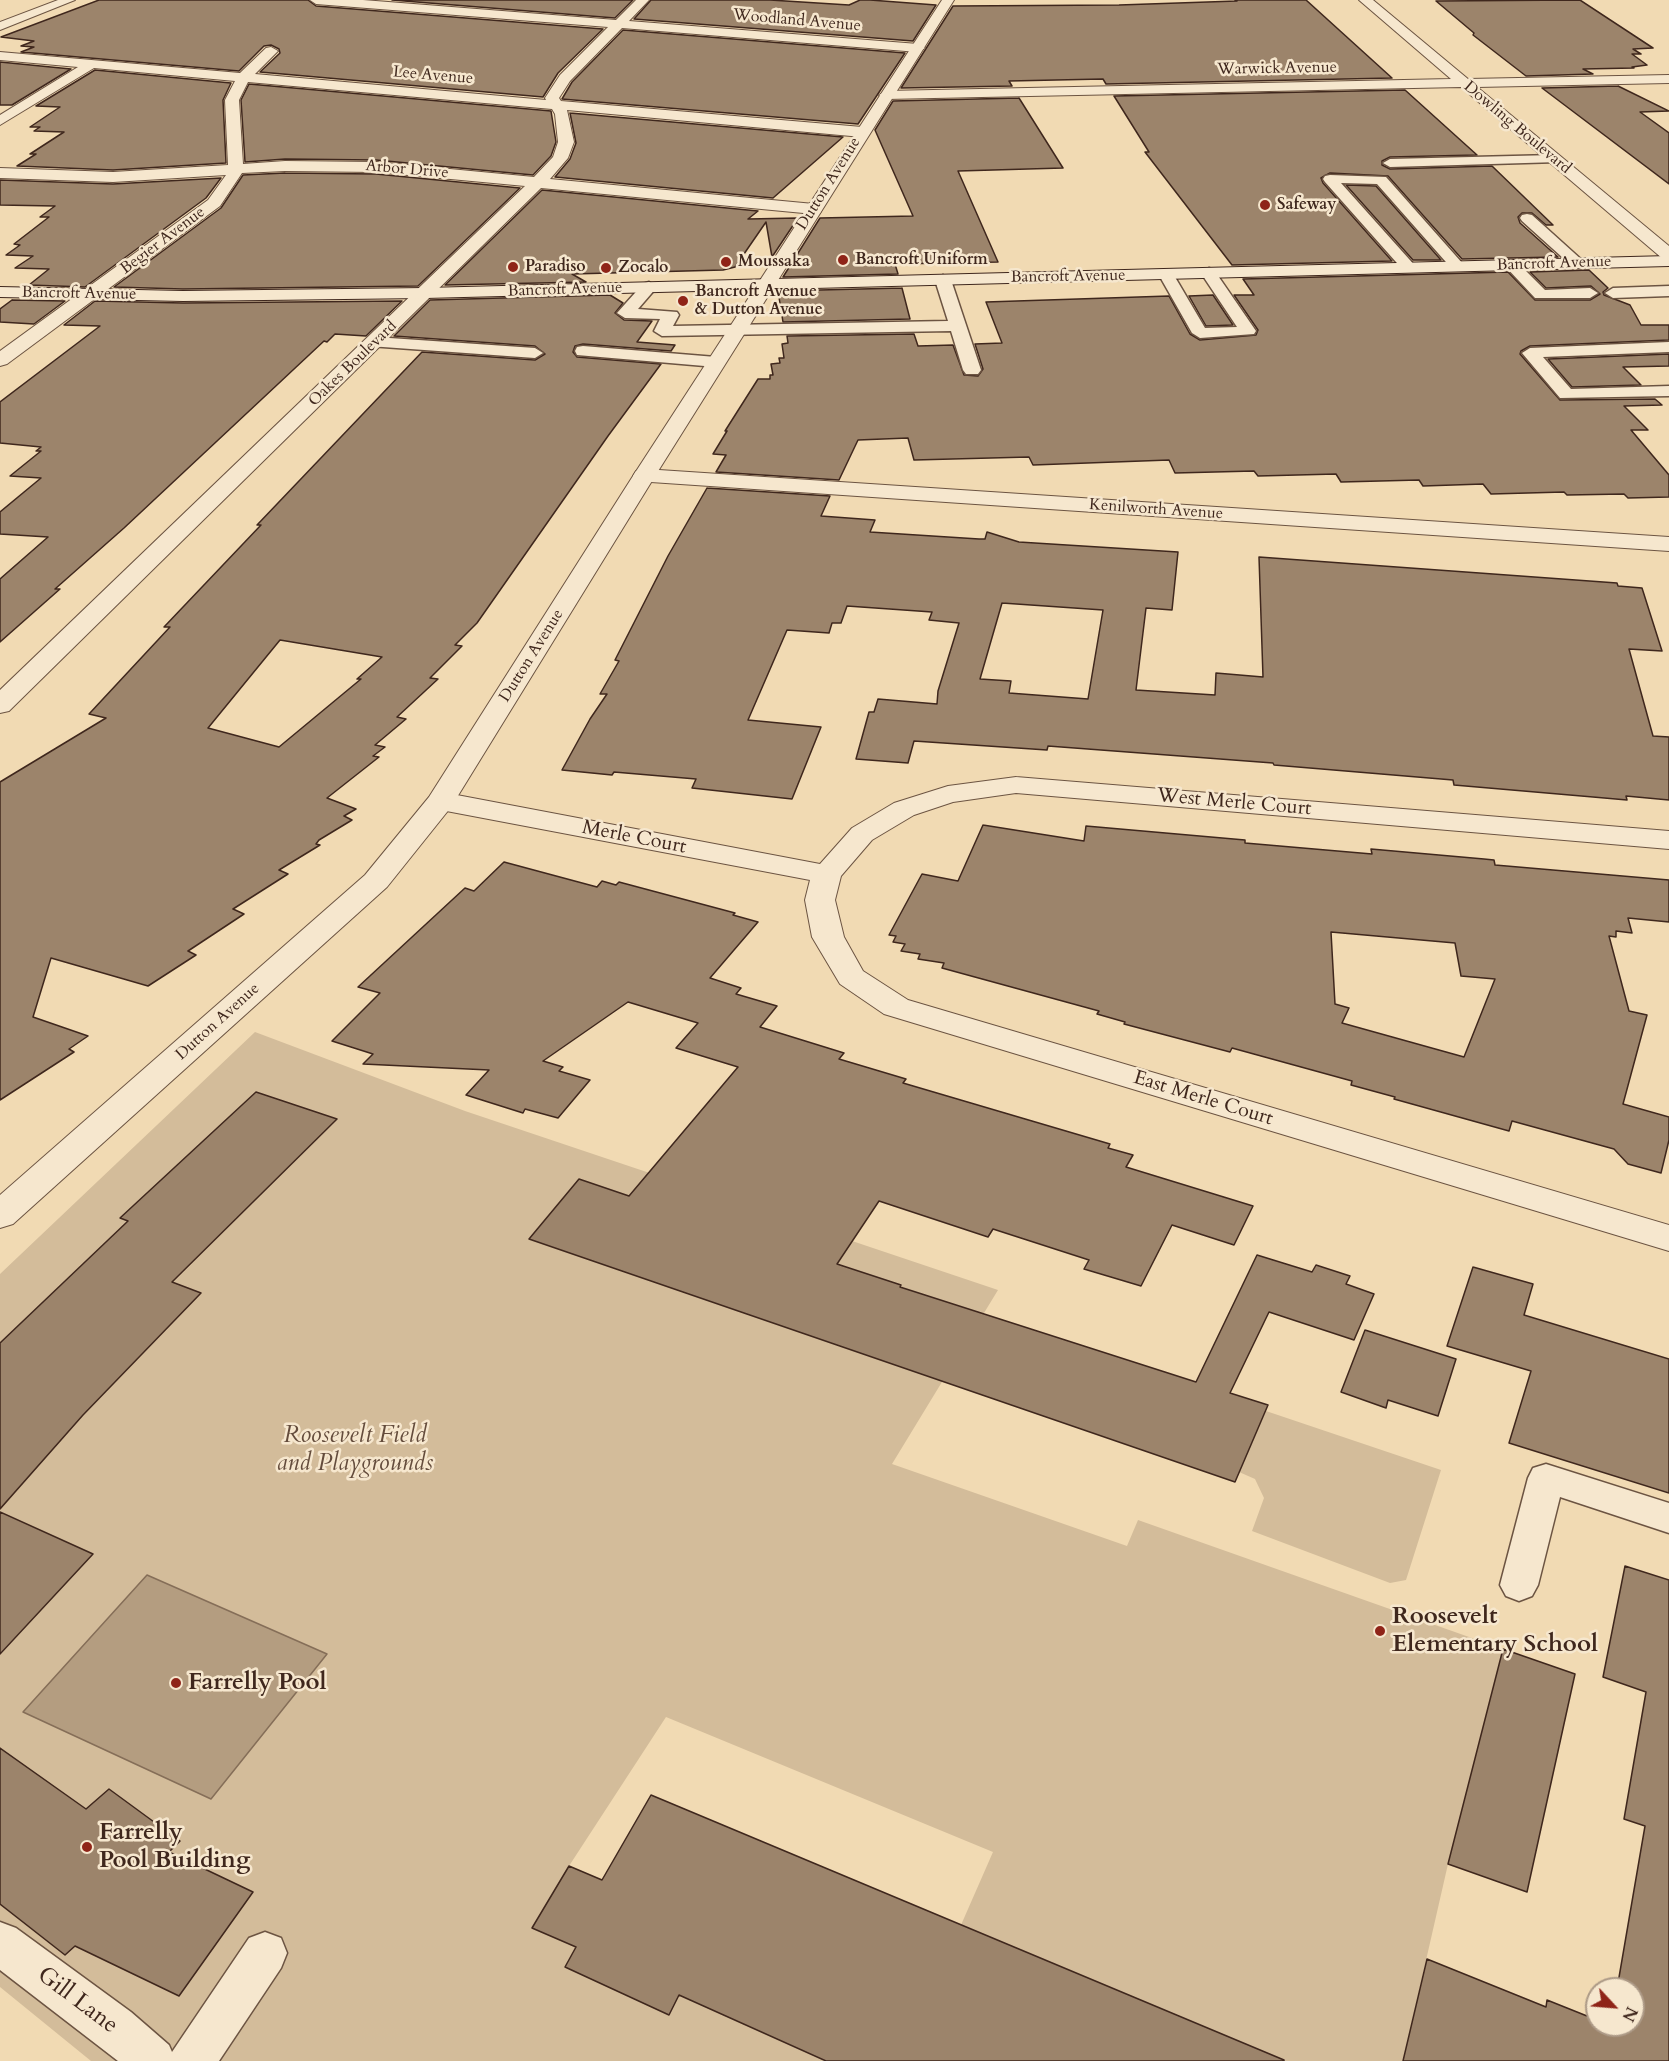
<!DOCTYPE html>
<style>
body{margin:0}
#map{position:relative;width:1669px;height:2061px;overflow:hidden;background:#f1dab3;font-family:Cardo,serif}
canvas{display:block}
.north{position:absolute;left:1585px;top:1977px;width:60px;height:60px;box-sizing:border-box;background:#f6e7ce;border:2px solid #ad9a87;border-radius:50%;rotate:116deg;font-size:16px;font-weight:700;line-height:24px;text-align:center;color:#3f271d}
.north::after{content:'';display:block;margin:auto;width:21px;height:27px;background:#8f2418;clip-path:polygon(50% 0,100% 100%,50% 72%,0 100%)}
</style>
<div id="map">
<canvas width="1669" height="2061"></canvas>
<div class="north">N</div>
</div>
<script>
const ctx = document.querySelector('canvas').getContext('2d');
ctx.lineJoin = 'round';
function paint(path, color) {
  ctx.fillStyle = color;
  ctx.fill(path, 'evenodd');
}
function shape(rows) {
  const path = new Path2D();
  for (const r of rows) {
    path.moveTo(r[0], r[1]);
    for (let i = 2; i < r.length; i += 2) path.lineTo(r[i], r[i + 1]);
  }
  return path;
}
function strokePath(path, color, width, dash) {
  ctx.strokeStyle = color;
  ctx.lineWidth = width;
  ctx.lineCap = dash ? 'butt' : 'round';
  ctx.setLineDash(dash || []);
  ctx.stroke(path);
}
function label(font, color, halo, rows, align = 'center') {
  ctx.font = font + ' Cardo,serif';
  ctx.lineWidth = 5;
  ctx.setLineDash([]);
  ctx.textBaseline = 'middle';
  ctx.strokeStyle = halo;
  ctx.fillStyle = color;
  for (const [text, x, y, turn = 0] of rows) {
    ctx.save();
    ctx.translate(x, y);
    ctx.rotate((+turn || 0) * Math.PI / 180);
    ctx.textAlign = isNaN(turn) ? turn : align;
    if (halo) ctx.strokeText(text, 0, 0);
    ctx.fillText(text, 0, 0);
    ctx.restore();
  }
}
const green = shape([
 [255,1032,465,1111,998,1290,892,1464,1127,1546,1138,1520,1503,1649,1448,1864,1403,2061,1285,2061,961,1925,993,1852,666,1717,569,1866,533,1928,576,1947,565,1967,669,2015,679,1995,826,2061,91,2061,0,1987,0,1274],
 [1266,1411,1441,1470,1406,1580,1390,1583,1252,1531,1264,1498,1255,1479,1239,1472]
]);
const water = shape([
 [147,1575,327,1654,211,1799,23,1712,147,1575]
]);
const building = shape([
 [99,0,308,0,316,6,603,29,558,73,543,97,260,72,280,53,279,49,271,45,264,46,239,71,21,52,34,47,21,46,34,41,1,37,99,0],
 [392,0,633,0,615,18,392,0],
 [651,0,770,0,849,5,860,0,870,0,936,5,913,41,634,19,651,0],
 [1235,0,1306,0,1392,78,1106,84,1103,79,1009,81,1012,86,901,88,953,6,1119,5,1237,1,1235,0],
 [1580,0,1653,48,1633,49,1641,54,1632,54,1647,65,1632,67,1634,68,1583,69,1593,74,1526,76,1473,35,1474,33,1436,1,1580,0],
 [623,30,905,53,858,124,562,99,572,82,623,30],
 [0,62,71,69,12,105,0,105,0,62],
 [95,70,231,83,223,100,226,163,113,170,17,166,36,154,30,154,64,132,34,131,40,127,30,127,60,107,36,106,95,70],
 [249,84,551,111,556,142,551,156,533,175,376,160,285,159,245,162,241,100,249,84],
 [1618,86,1669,111,1640,112,1669,133,1669,184,1542,88,1618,86],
 [1405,90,1477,155,1390,157,1382,161,1382,165,1390,169,1492,166,1553,225,1546,225,1532,213,1522,213,1518,217,1520,223,1558,257,1462,259,1388,176,1330,173,1321,178,1323,183,1392,261,1232,265,1145,152,1149,152,1114,96,1405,90],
 [1019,98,1063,168,958,171,998,262,895,264,898,274,783,277,820,218,913,216,875,130,893,101,1019,98],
 [570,113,843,137,773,198,555,177,570,159,576,143,570,113],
 [285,173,376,174,520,188,418,286,183,289,114,287,221,208,243,175,285,173],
 [221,178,206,198,85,287,29,285,49,269,15,268,33,256,6,255,20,245,14,244,49,217,40,217,55,206,0,205,0,180,113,184,221,178],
 [1346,185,1376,186,1441,260,1413,260,1346,185],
 [542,190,758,211,748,219,798,218,772,257,766,222,735,267,723,270,572,274,586,282,445,285,542,190],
 [1589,270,1608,288,1603,292,1604,295,1630,305,1641,325,1669,325,1669,340,1530,346,1521,351,1520,354,1560,400,1655,399,1662,405,1624,406,1648,430,1631,430,1669,475,1669,497,1628,498,1624,494,1567,495,1564,492,1491,494,1483,484,1423,486,1419,480,1341,482,1336,474,1258,476,1254,471,1175,473,1169,460,1033,465,1029,457,914,460,908,438,858,440,839,480,716,472,726,455,713,454,727,431,725,431,758,379,770,379,770,375,773,375,771,364,780,363,779,358,784,358,782,344,788,343,787,336,914,334,918,346,953,345,964,375,978,376,983,369,975,344,1002,343,986,302,1169,296,1190,334,1200,340,1256,335,1258,330,1234,295,1254,295,1243,279,1508,272,1535,300,1590,300,1600,294,1591,286,1546,288,1530,272,1589,270],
 [902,288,910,319,783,322,778,291,902,288],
 [610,295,623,303,615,313,624,320,652,321,637,342,675,345,671,351,583,344,575,346,573,352,577,357,661,364,608,436,477,623,455,645,462,646,430,678,438,679,397,717,406,719,375,745,385,747,373,756,379,757,327,798,356,809,344,816,352,820,319,840,316,844,320,845,279,870,288,874,233,909,244,914,188,951,196,955,148,986,51,958,33,1017,88,1036,69,1049,74,1052,0,1100,0,782,106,718,89,714,170,627,164,627,261,525,257,525,422,352,535,360,545,354,535,346,394,336,430,300,610,295],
 [280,640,382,657,357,679,361,679,279,747,208,728,280,640],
 [1213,295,1233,325,1206,326,1189,296,1213,295],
 [12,300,65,301,34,324,0,322,0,309,12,300],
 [95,301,183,303,402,301,366,336,335,334,327,342,324,341,124,528,55,589,60,589,0,642,0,579,48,537,0,534,0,512,41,478,10,476,41,451,36,451,41,447,0,443,0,402,100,326,64,325,95,301],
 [1669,354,1669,366,1623,367,1641,385,1572,387,1548,359,1669,354],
 [707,488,830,496,821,516,875,520,870,532,979,539,985,539,987,532,1019,542,1178,552,1172,610,1146,608,1136,690,1215,695,1216,673,1263,677,1259,557,1617,583,1618,586,1642,588,1662,651,1629,649,1653,736,1669,737,1669,800,1626,796,1627,800,1593,797,1454,785,1453,780,1274,765,1273,763,1048,746,1047,750,914,741,908,763,856,759,869,712,874,712,878,699,937,704,938,691,959,623,929,620,932,612,847,606,841,623,832,623,829,633,787,630,748,720,821,727,792,799,692,788,696,779,614,772,612,775,562,770,590,719,607,694,600,694,619,661,615,660,668,556,707,488],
 [1002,603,1103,610,1088,699,1009,693,1011,681,980,679,1002,603],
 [983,825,1084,841,1086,826,1245,840,1245,843,1372,854,1371,849,1484,859,1494,860,1495,865,1669,880,1669,922,1628,918,1632,933,1616,931,1616,937,1609,936,1629,1011,1647,1015,1623,1104,1669,1117,1669,1140,1661,1173,1628,1164,1614,1149,1512,1121,1509,1131,1394,1099,1395,1097,1351,1085,1352,1081,1232,1048,1230,1052,1124,1024,1125,1022,1097,1014,1099,1011,942,968,944,963,918,959,920,954,901,951,905,944,893,942,896,936,889,935,922,874,958,881,983,825],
 [1331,932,1455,943,1461,976,1495,979,1464,1057,1342,1023,1349,1008,1335,1004,1331,932],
 [504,862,597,887,602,881,616,885,619,882,735,913,733,915,758,922,710,978,741,988,736,994,777,1006,760,1027,844,1053,839,1059,906,1079,903,1083,1110,1144,1108,1148,1133,1155,1126,1167,1253,1206,1234,1245,1172,1225,1141,1286,1084,1269,1089,1260,993,1229,988,1237,879,1201,837,1264,901,1285,900,1287,1196,1382,1257,1255,1312,1272,1316,1265,1350,1276,1346,1284,1374,1294,1354,1340,1269,1312,1230,1393,1268,1405,1235,1482,529,1239,579,1179,629,1196,738,1067,676,1048,698,1023,628,1002,543,1061,563,1067,559,1071,590,1080,558,1118,525,1109,523,1113,466,1095,489,1070,363,1064,373,1054,332,1041,380,993,358,987,465,888,474,891,504,862],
 [256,1092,337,1119,172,1282,201,1293,83,1415,0,1509,0,1343,128,1221,120,1218,256,1092],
 [1473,1267,1533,1284,1524,1315,1669,1359,1669,1493,1509,1443,1531,1371,1447,1346,1473,1267],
 [1365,1330,1456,1359,1438,1416,1388,1400,1386,1408,1341,1392,1365,1330],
 [0,1512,93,1554,0,1654,0,1512],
 [1625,1566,1669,1580,1669,2061,1403,2061,1427,1959,1546,2007,1547,2000,1597,2020,1597,2025,1633,2025,1633,1989,1617,1989,1645,1826,1624,1819,1646,1692,1603,1677,1625,1566],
 [1503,1649,1575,1674,1527,1892,1448,1864,1503,1649],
 [0,1748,86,1809,109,1789,180,1841,169,1852,253,1892,179,1996,75,1946,65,1955,0,1904,0,1748],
 [651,1795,1284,2060,1284,2061,826,2061,679,1995,669,2015,565,1967,576,1947,532,1928,569,1866,602,1880,651,1795]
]);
const service = shape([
 [1554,155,1561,159,1559,162,1390,167,1383,163,1390,159,1554,155],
 [1330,175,1386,177,1463,264,1466,267,1463,270,1453,270,1377,184,1341,183,1417,268,1414,271,1404,271,1325,182,1323,179,1325,176,1330,175],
 [1527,214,1532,215,1583,261,1586,264,1583,267,1573,267,1522,221,1520,218,1522,215,1527,214],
 [1512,260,1517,262,1545,290,1590,288,1598,293,1590,298,1535,298,1504,265,1512,260],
 [1209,268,1214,270,1256,331,1254,334,1200,338,1192,333,1159,275,1167,270,1172,272,1205,328,1237,327,1201,273,1209,268],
 [943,275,951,280,981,370,978,374,966,374,963,370,951,331,662,336,654,331,660,319,625,318,617,313,643,284,649,282,657,287,638,309,677,312,679,315,673,326,948,321,935,280,943,275],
 [1669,286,1669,296,1613,298,1605,293,1613,288,1669,286],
 [375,337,535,348,543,353,535,358,369,346,367,342,369,338,375,337],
 [1669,342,1669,352,1543,357,1571,389,1669,386,1669,396,1560,398,1522,353,1530,348,1669,342],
 [583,346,716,357,722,358,724,362,722,366,716,367,577,355,575,351,577,347,583,346],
 [1546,1464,1669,1503,1669,1533,1560,1497,1538,1585,1532,1596,1519,1601,1506,1596,1500,1585,1528,1478,1533,1468,1546,1464],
 [0,1922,16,1928,131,2012,169,2045,172,2052,249,1938,265,1932,281,1938,287,1953,281,1968,219,2061,118,2061,0,1970,0,1922]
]);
const minor = shape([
 [58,0,75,0,0,30,0,22,58,0],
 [310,0,363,0,616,20,636,0,649,0,629,21,918,44,925,48,918,52,622,28,570,81,559,98,561,101,862,127,870,132,862,137,567,110,574,142,568,158,550,179,814,204,820,205,822,209,820,213,814,214,541,188,9,711,0,713,0,690,525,186,376,172,285,171,242,173,220,206,7,364,0,366,0,351,208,200,226,175,113,182,0,178,0,168,113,172,228,165,225,100,235,81,94,68,0,125,0,115,78,67,0,60,0,52,240,73,266,48,271,47,278,51,255,74,546,100,545,98,560,75,608,27,316,4,310,0],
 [248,82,552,109,555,114,558,142,553,157,534,177,376,162,285,161,243,164,239,100,248,82],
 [1359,0,1373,0,1468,79,1669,75,1669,83,1477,87,1669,246,1669,260,1663,259,1461,87,886,99,879,95,886,91,1451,79,1359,0],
 [644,469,1669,537,1669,551,636,481,633,476,636,471,644,469],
 [1016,777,1669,831,1669,849,1016,793,953,802,914,815,872,840,841,876,835,900,844,937,863,971,908,1000,1669,1225,1669,1251,884,1014,840,984,812,937,805,900,810,880,441,810,431,807,427,801,431,795,441,792,820,864,852,828,894,803,948,786,1016,777]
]);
const tertiary = shape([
 [942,0,954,0,655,476,451,807,387,887,13,1224,0,1228,0,1195,365,875,429,797,633,476,942,0]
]);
const secondary = shape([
 [1669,256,1669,266,425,298,183,301,0,297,0,287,183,291,425,288,1669,256]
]);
const markers = [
 [1265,205,6,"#8f2418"],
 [843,260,6,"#8f2418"],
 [726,262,6,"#8f2418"],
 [513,267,6,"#8f2418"],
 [606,268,6,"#8f2418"],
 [683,301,6,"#8f2418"],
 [1380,1631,6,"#8f2418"],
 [176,1683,6,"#8f2418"],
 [87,1847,6,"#8f2418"]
];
const farStreetnames = [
 ["Woodland Avenue",797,21,5],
 ["Warwick Avenue",1277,69,-1],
 ["Lee Avenue",433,76,5],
 ["Dowling Boulevard",1517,128,40],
 ["Arbor Drive",407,170,5],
 ["Dutton Avenue",829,184,-58],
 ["Begier Avenue",163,241,-37],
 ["Bancroft Avenue",1554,264,-2],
 ["Bancroft Avenue",1068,277,-1],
 ["Bancroft Avenue",565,290,-2],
 ["Bancroft Avenue",79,294,1],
 ["Oakes Boulevard",353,364,-44],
 ["Kenilworth Avenue",1156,510,4],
 ["Dutton Avenue",532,656,-58],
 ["Dutton Avenue",218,1022,-42]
];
const farPoinames = [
 ["Safeway",1277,205],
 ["Bancroft Uniform",855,260],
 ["Moussaka",738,262],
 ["Paradiso",525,267],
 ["Zocalo",618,268],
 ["Bancroft Avenue",695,292],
 ["& Dutton Avenue",695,310]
];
const streetNames = [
 ["West Merle Court",1234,803,5],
 ["Merle Court",634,838,11],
 ["East Merle Court",1203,1099,17]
];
const nearParknames = [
 ["Roosevelt Field",355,1436],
 ["and Playgrounds",355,1464]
];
const nearPoinames = [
 ["Roosevelt",1392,1617],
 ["Elementary School",1392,1645],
 ["Farrelly Pool",188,1683],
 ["Farrelly",99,1833],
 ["Pool Building",99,1861]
];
const nearStreetnames = [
 ["Gill Lane",77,2001,37]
];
paint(green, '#d3bc9a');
paint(water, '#b49d80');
strokePath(water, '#856e58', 1.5);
paint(building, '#9c846b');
strokePath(building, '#3f271d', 1.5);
strokePath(service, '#6c5442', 3);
strokePath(minor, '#6c5442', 2);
strokePath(tertiary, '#6c5442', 2);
strokePath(secondary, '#3f271d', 2);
paint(service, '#f6e7ce');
paint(minor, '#f6e7ce');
paint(tertiary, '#f6e7ce');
paint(secondary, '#f6e7ce');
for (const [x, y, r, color] of markers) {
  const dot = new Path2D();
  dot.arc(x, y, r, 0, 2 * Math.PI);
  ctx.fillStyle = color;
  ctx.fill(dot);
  strokePath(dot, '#f6e7ce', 2);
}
label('16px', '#3f271d', '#f6e7ce', farStreetnames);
label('bold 16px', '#3f271d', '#f6e7ce', farPoinames, 'left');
label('20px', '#3f271d', '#f6e7ce', streetNames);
label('italic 24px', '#644c3c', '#f6e7ce', nearParknames);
label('bold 24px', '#3f271d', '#f6e7ce', nearPoinames, 'left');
label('24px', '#3f271d', '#f6e7ce', nearStreetnames);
</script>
